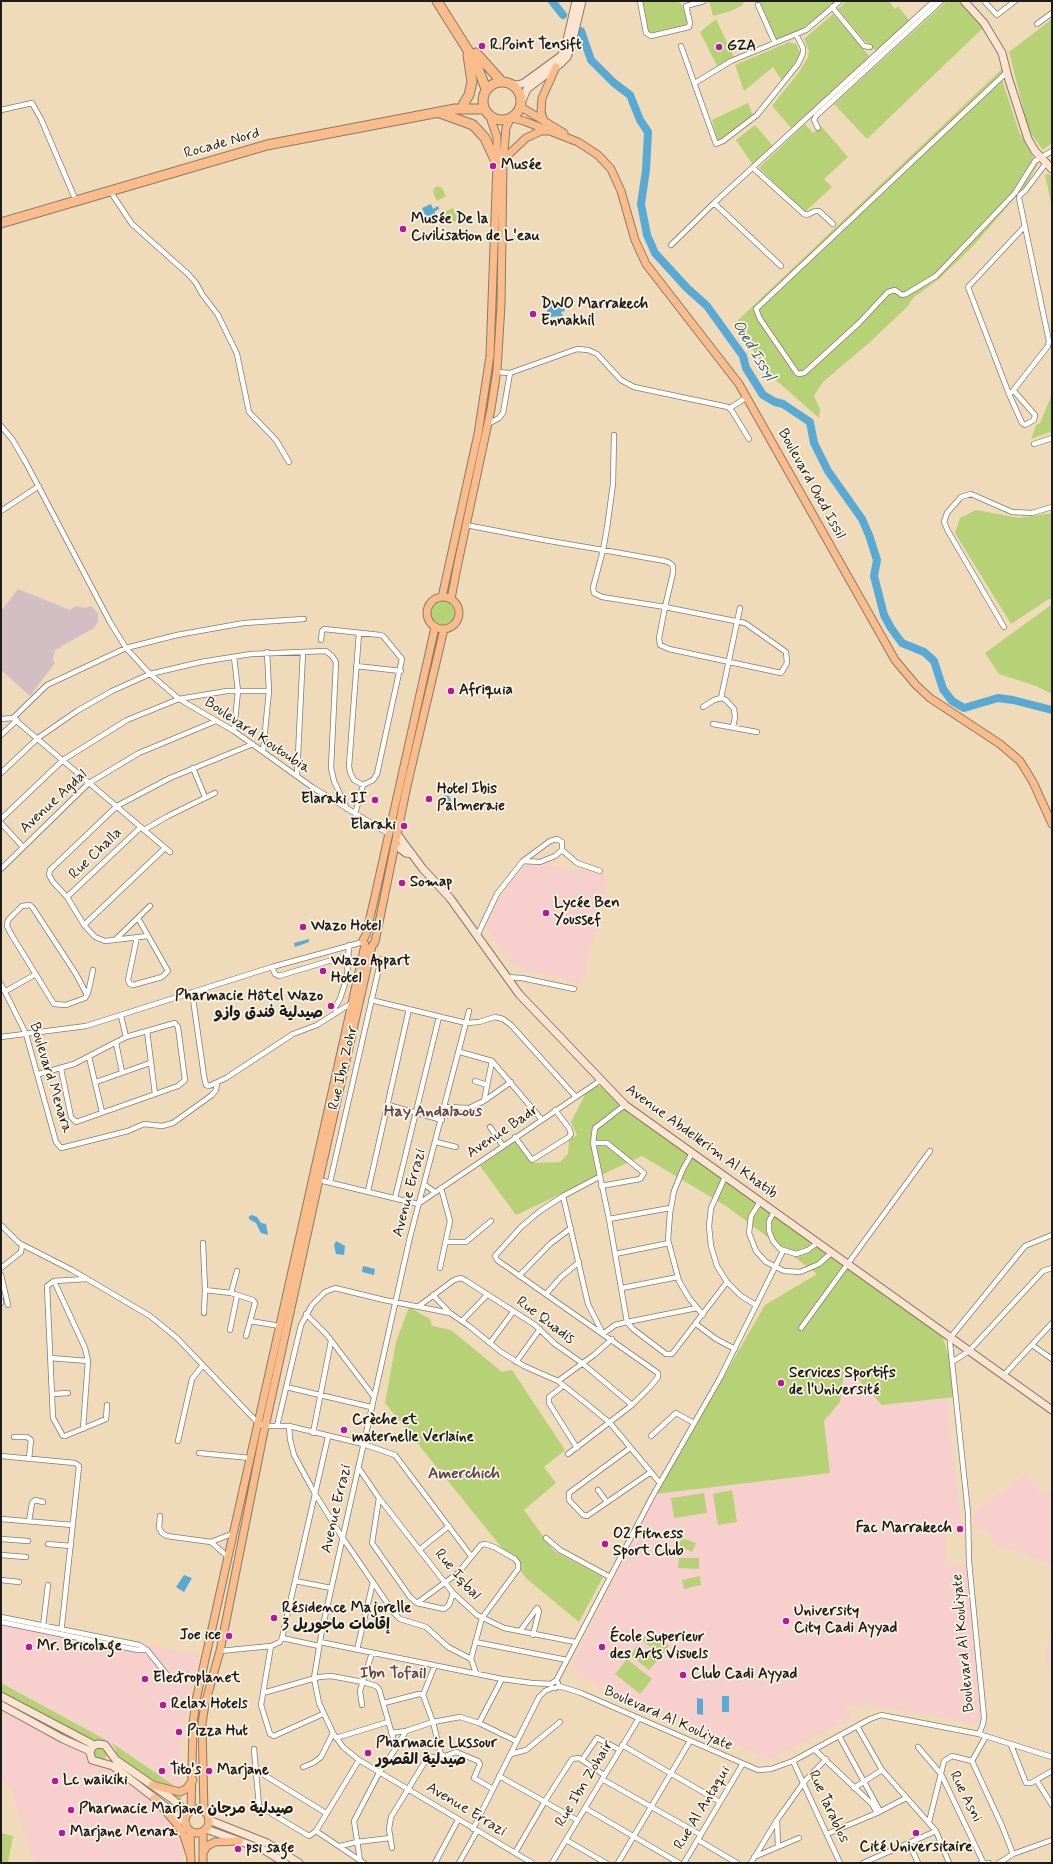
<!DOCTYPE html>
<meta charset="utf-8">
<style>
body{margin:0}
#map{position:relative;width:1053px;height:1864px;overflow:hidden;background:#efdbba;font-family:Mynerve,sans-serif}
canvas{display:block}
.frame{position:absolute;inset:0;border:2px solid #1c1c1c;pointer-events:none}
</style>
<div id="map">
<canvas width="1053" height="1864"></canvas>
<div class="frame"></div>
</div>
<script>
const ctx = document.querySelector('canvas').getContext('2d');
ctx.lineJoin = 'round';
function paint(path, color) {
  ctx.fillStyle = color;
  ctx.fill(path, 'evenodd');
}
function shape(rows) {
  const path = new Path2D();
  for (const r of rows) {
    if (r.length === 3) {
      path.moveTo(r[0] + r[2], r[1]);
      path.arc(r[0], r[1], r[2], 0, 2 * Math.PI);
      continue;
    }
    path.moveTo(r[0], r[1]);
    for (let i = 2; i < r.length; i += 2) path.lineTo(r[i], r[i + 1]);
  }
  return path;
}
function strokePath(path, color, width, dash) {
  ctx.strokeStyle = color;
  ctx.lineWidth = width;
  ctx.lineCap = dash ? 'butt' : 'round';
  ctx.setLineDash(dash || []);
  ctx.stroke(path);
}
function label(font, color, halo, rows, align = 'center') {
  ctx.font = font + ' Mynerve,"Playpen Sans Arabic",sans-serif';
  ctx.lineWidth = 3.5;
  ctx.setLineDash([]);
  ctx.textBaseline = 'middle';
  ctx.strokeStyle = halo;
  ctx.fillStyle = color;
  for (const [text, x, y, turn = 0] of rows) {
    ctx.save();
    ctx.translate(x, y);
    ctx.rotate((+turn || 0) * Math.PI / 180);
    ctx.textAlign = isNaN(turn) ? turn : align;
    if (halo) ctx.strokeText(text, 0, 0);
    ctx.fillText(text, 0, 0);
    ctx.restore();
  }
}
const built = shape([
 [528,862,609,876,582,984,515,967,486,928,499,899],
 [845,1364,882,1405,947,1398,962,1526,944,1529,947,1565,966,1564,982,1718,972,1724,885,1707,873,1708,871,1703,857,1709,855,1704,846,1708,851,1718,769,1760,723,1738,579,1676,573,1663,656,1494,830,1473,824,1421,840,1402],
 [1028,1474,1041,1493,1052,1490,1052,1565,1011,1549,996,1547,990,1534,975,1528,973,1511],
 [1,1613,74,1633,145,1644,199,1655,182,1735,179,1789,183,1830,183,1863,34,1863,10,1787,1,1779],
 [1052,1635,1052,1672,1045,1660,1048,1640]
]);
const industrial = shape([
 [18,589,70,610,76,606,85,608,91,606,98,613,98,622,94,628,55,650,53,659,55,663,30,696,1,670,1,611]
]);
const green = shape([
 [641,1,678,1,682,5,688,24,650,33,648,30],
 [709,1,745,1,741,6,731,11,713,16],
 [753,1,838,1,804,28,776,40,760,2],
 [847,1,889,1,895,9,898,6,910,21,877,52,863,39,838,9],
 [947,1,960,1,974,15,983,28,867,139,834,104],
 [833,14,871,58,792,129,772,106,799,72,808,57,809,51,804,39],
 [716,19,734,57,717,66,700,32],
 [1052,19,1052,143,1043,150,1029,131,1009,52],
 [789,42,796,44,801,54,782,81,773,67,744,91,735,65],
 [1003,68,1003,83,1019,132,1033,157,1039,162,1026,185,973,246,939,279,913,298,908,306,869,343,823,382,814,396,820,409,819,418,769,374,735,323],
 [748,103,753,115,718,141,712,120],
 [805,124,813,133,821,126,848,157,824,179,832,187,805,212,759,168],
 [755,125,773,146,753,165,736,140],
 [1049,174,1052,177,1052,207,1045,175],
 [438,186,442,188,446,196,437,201,433,192,434,188],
 [453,208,457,216,456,221,452,223,448,221,444,212],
 [1052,394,1052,431,1031,439,1036,425,1040,423],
 [976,510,1019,518,1052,513,1052,600,1049,599,1011,624,955,533,960,518],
 [442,614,13],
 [1051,605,1052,605,1052,694,1036,686,999,674,985,653],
 [596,1086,603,1086,628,1113,848,1264,941,1332,952,1366,955,1397,882,1405,845,1365,840,1402,824,1421,830,1473,656,1494,765,1305,817,1274,726,1206,642,1156,516,1215,480,1166,516,1141,532,1163,560,1162,568,1154,569,1140,577,1135,571,1122,587,1091],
 [409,1307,430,1319,432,1326,451,1330,502,1372,512,1370,565,1450,544,1467,556,1483,524,1510,554,1551,603,1577,579,1622,527,1579,385,1403,396,1342],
 [732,1490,737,1522,718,1525,713,1494],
 [704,1493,707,1513,674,1518,671,1498],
 [682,1538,696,1543,692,1552,678,1546],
 [679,1558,699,1558,699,1569,678,1568],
 [700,1576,701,1585,684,1589,682,1580],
 [650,1631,669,1646,661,1656,642,1640],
 [638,1645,657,1661,649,1670,630,1655],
 [627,1659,652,1679,640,1694,615,1674],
 [1,1683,106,1740,93,1743,1,1693],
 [112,1743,179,1789,182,1802,116,1757,116,1750],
 [100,1753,7],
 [1,1833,13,1836,8,1863,1,1863]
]);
const water = shape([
 [431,204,433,209,438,206,439,209,434,212,437,216,428,221,422,208],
 [558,303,559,305,563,304,565,311,561,312,563,316,549,317,547,310,550,308,549,305],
 [444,795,449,796,453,804,448,808,442,800],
 [309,939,309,942,295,947,294,943],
 [252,1215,257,1217,261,1223,266,1224,268,1235,261,1233,256,1223,249,1219,249,1216],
 [336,1241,345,1246,344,1255,336,1254,334,1245],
 [363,1266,375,1269,374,1275,362,1272],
 [184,1575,192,1578,184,1592,176,1587],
 [722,1696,729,1696,729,1712,722,1712],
 [697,1698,703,1699,703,1715,697,1714]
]);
const river = shape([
 [552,1,563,15],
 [581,31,591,60,614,83,630,95,640,120,648,132,646,170,641,204,647,235,655,253,687,288,707,306,743,356,746,368,763,395,775,402,783,404,810,422,814,443,828,471,862,519,869,535,877,560,874,576,884,615,891,628,902,643,924,652,934,661,943,689,952,701,964,708,998,698,1013,700,1052,710]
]);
const street = shape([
 [640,1,646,33,651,36,689,27,690,23,686,6,704,1],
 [984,1,997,15,1015,1],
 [758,5,775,43],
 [832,7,864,46,870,47],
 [1037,24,1052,13],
 [681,46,716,144,723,141,757,115,798,64,803,53,803,48,796,34],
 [1007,72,756,309,760,319,797,373,799,374,804,373,813,365,859,323,888,292,895,290,902,295,906,294,936,276,1015,193,1035,161,1052,151],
 [695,83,731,61,806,30,840,1],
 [1,110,32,103,41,119,76,201],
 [818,128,814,120,816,116,941,1],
 [753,168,804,214,807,215,815,211,819,211,833,224],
 [110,191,132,224,188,274,196,283,202,294,218,315,237,354,249,412,276,440,289,462],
 [714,203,781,266],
 [671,245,714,203,934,1],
 [497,372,510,373,577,349,588,350,597,354,621,380,634,387,728,407,732,411,749,439],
 [1014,391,1035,415,1034,420,1025,425,1022,423,1009,394,968,287,1025,226],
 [1012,392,1048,346,1049,341,1019,198,1020,195,1025,191,1046,163],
 [730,408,747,397],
 [488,424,499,418,503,413,510,373],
 [1,426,12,439,25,461,110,622,126,648,150,674,179,699,234,731,312,787,389,834],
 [1034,444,1052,438],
 [1,511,39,486],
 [466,525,544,540,603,550,665,561,670,563,673,566,673,573,665,607,659,638,660,645,669,649,781,673,787,663,786,652,745,623,665,607,602,597,594,593,593,588,603,550,607,528,613,484,614,435],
 [1004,627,948,531,944,522,947,513,961,497,971,494,1012,512,1032,513,1052,507],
 [321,640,322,631,324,629,380,635,383,636,402,659,377,774,373,780,363,785,354,780,350,772,349,766,359,633],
 [234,657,238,691,234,731],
 [356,666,401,671],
 [721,698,740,608],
 [703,707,714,700,721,698,726,700,734,709,735,717,733,727],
 [13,718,170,852],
 [1,719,13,718,47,685,126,648,177,635,244,623,304,619],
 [713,724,757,732],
 [1,735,17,720],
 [263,751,269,691,267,652],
 [193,768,205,797],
 [1,773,38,738,77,711,112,691,150,674,201,662,251,654,326,651,332,656,336,662,331,768,334,781,347,809],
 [297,776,303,652],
 [355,814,363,785],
 [1,819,63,760,127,720,179,699,227,691,269,691],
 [1,823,23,847],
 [144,830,168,816,215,793],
 [562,850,577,863,600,871],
 [1,869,89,783,139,753,216,721],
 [67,897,141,827],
 [84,925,165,848],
 [148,936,105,941,95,937,84,925,67,897,53,882,49,875,50,870,117,806,170,778,253,744],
 [477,936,497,894,523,861,550,841,557,839,562,842,562,850,555,856,540,862,523,861],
 [137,937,128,980,130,984,133,985,162,977,168,971,138,918],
 [116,939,150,906],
 [272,967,275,974,279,976,349,955],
 [506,977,522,978,574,989],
 [1,984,26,1034,56,1142,61,1148,128,1131,144,1124,162,1126,173,1123,212,1095,216,1090,217,1083],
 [6,991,36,974],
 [192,992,204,1076,206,1085,209,1086,226,1078,293,1034,317,1025,350,1004],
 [87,995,76,974,33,908,30,905,22,906,8,920,7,926,11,934,54,1004,66,1005,85,998,87,995,89,989,93,970],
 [371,1000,466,1023,479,1022,495,1017,503,1019,511,1025,575,1096],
 [469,1011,410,1237,322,1630,314,1678,319,1703,333,1733,343,1747,359,1760,532,1863],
 [336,1013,335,1007,340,999,347,977,349,945],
 [121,1016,126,1037],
 [147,1031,155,1094],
 [1,1037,86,1026,272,967,363,942],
 [116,1043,122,1072],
 [460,1052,492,1061,542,1120],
 [89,1057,102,1112],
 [39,1074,74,1064,126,1037,175,1023,178,1027,185,1080,178,1086,76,1122,71,1117,61,1069],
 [475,1081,487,1085],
 [96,1082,150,1063],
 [484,1101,492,1061],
 [388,1105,442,1120],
 [625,1105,595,1128,593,1143,609,1219,627,1322,633,1329,666,1354,672,1354,727,1282],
 [445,1107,469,1108,484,1101,511,1082],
 [490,1127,503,1146],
 [515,1137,532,1160,569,1137,571,1134,569,1128,555,1110],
 [436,1142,456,1147],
 [593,1143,607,1143,644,1173,640,1179,601,1186],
 [692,1153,683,1169,674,1191,670,1213,668,1240,679,1281,689,1298,703,1315],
 [725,1177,711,1208,709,1226,711,1246,717,1266,727,1282,741,1296,756,1305],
 [319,1180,418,1204,601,1080],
 [330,1182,381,959],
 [425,1185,435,1192],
 [368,1191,409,1009],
 [563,1196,588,1304,603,1334,615,1325,627,1322,697,1308],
 [395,1198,439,1017],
 [760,1202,751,1216,749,1233,756,1251,766,1262,784,1271,800,1272,819,1264,831,1253],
 [774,1212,769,1221,769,1231,773,1241,780,1249,796,1254,808,1250,817,1243],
 [609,1219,670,1208],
 [1,1225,19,1243,72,1270,150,1316,177,1338,258,1423,265,1426,289,1426,363,1444,395,1455,471,1556],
 [446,1242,466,1242,491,1221],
 [203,1243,205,1290,204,1313],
 [615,1254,669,1243],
 [1,1268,21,1252,22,1245],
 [440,1268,450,1221,441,1188],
 [1,1275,8,1305],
 [519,1276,550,1244,571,1228],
 [86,1279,54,1281,47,1286,53,1418,63,1436,65,1436,106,1419,107,1405],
 [622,1288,678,1277],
 [205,1290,231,1293,253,1300,255,1303,246,1336],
 [231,1293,237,1271],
 [546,1294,561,1277,579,1262],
 [433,1295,450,1313,469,1326,501,1352,524,1366,558,1381,587,1404,610,1423,660,1483],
 [1,1301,1,1303],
 [419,1306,454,1280,461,1278,465,1280,535,1325,555,1344,582,1363,632,1405],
 [306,1314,327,1335,374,1397],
 [250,1321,280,1326],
 [462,1321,487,1295],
 [696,1324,716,1339,735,1349],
 [801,1328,930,1151],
 [230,1330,237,1296],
 [490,1343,513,1312],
 [1032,1345,1052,1359],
 [50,1358,88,1361,85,1348,54,1281],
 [516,1362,540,1329],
 [952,1362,969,1351,1043,1271,1052,1268],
 [1003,1376,1052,1323],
 [558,1381,594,1355,612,1339],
 [563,1386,549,1397,549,1403,577,1448],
 [286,1387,371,1407],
 [53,1394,68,1393],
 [277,1426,301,1325,312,1305,325,1292,335,1288,384,1300,450,1313],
 [289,1426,290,1439,294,1455,314,1492,342,1537,394,1613,400,1619,426,1627,448,1647,471,1659,476,1673],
 [83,1429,88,1361],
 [313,1433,331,1341],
 [651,1436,676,1413,694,1423],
 [14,1437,27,1437,31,1440,29,1459],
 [178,1441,192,1379,203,1365],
 [630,1448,569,1493,569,1500,583,1515,587,1516,651,1472],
 [199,1453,250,1458],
 [568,1454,632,1405,650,1387,658,1377,658,1373,497,1260,495,1256,521,1227,540,1211,563,1196,599,1177],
 [1,1456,75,1463,79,1466,61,1634],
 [358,1467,379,1498,453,1593,477,1615,504,1628,575,1642],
 [598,1490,607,1502],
 [379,1498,372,1543,410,1597,417,1603,458,1573,481,1545,485,1544,494,1547,515,1559,518,1563,518,1569,482,1618,471,1659],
 [160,1516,159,1528,162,1533,167,1536,211,1542,234,1533],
 [1,1519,73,1525],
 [29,1521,32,1503,35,1500,43,1502],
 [546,1538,560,1550,610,1577],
 [1,1539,28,1541],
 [211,1542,228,1557],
 [48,1544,71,1546],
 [419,1550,449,1526],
 [1,1555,26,1557],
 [1,1580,19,1582],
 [295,1581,331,1588],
 [417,1603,444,1609,449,1605,453,1593],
 [1,1617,139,1645,147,1650,168,1676],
 [1,1622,138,1650,147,1650],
 [43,1626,48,1585],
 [520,1631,537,1608,539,1611,533,1635],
 [282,1638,328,1437],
 [320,1642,502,1679,532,1683,551,1684,555,1681,558,1683],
 [475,1642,567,1660],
 [271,1646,261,1705,270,1734,274,1736,323,1714],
 [357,1650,373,1582],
 [220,1651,271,1646,280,1642,282,1638,319,1646],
 [556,1681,652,1497,720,1378,783,1251],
 [559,1686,581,1693,758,1770,771,1769,793,1761,870,1719,881,1715,979,1734,1052,1757],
 [263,1693,319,1677,331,1676,363,1682,376,1686,379,1689,396,1748,379,1773,354,1821,360,1860],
 [423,1695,435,1665],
 [384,1703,419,1694,423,1695,433,1722,441,1755],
 [362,1705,360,1691,372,1653],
 [479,1723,502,1679],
 [857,1726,882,1770,936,1831,949,1863],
 [391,1733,406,1731,433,1722,460,1717,479,1723,516,1741],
 [979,1734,983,1724,984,1717,969,1562,968,1513,950,1343,950,1338,1025,1246,1052,1235],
 [839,1736,880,1811],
 [336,1738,388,1722],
 [622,1745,720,1802],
 [1011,1745,1026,1783,1031,1783,1052,1771],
 [918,1747,941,1774,983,1862],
 [396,1748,406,1731],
 [254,1749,259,1806,309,1836,316,1831,359,1760],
 [815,1750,872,1804,877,1813],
 [511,1754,526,1750,560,1722],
 [442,1758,3],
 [445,1756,456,1752,478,1761,480,1764,474,1778,493,1789],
 [582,1760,597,1738,620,1750],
 [793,1761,840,1863],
 [972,1761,1002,1826,1013,1854],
 [303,1767,313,1763,321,1757,333,1733],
 [256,1770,326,1813],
 [499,1776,577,1820],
 [602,1779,701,1835],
 [1037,1781,1052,1805],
 [854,1788,882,1770],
 [585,1808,679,1863],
 [777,1820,778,1847],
 [929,1822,944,1761,952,1756,972,1761,986,1736],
 [473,1829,539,1697,545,1691,552,1688,556,1688,559,1686],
 [316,1831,364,1863],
 [827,1834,877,1813,906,1798],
 [566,1840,606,1863],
 [698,1840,737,1863],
 [909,1843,918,1863],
 [340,1846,357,1842,390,1838],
 [392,1848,389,1829,391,1817,426,1760,431,1757,438,1758],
 [515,1853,545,1801,572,1759,579,1758,604,1775],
 [754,1857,799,1838],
 [435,1863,458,1820],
 [459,1863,477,1831],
 [552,1863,639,1718],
 [618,1863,690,1741],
 [684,1863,742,1765],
 [751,1863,777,1820,804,1782,826,1759],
 [863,1863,936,1831],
 [981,1863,989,1863],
 [999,1863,1013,1854,1052,1840]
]);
const secondary = shape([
 [964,1,984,23,1002,53,1008,77,1028,139,1035,151,1052,169],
 [511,84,518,85,524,83,561,56,565,49,576,1],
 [521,103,527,89,560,64,567,57,571,47,582,1],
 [397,834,423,869,450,898,519,994,625,1105,1052,1410],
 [395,845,406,853,412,854],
 [1,1696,94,1745],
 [1,1705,63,1739,90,1751],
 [209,1820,267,1843,299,1863],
 [186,1824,174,1813,113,1766,92,1760,90,1753,92,1747,97,1744,105,1745,116,1760,171,1798,188,1813],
 [206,1829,264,1850,285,1863]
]);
const primary = shape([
 [521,107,564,133],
 [512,118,524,121,578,142,598,155,611,169,621,191,635,240,646,264,739,384,895,660,916,685,930,698,1000,744,1020,761,1033,782,1052,824],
 [544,121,541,112,542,98,556,67],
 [504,163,508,155,526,138,541,131,548,131],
 [443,613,16],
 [442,597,478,434,490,356,497,164,497,137,490,117],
 [451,599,458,563,491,409,497,370,501,305,503,163,506,128,510,119],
 [152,1785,180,1792,186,1789,193,1780],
 [154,1798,176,1823,184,1836,191,1858],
 [197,1821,12],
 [191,1811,193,1723,196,1700,365,945,363,940,366,935,375,896,435,627],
 [204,1811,202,1724,205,1704,220,1651,263,1436,319,1180,372,946,375,942,407,786,444,629],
 [190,1831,191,1863],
 [203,1853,207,1846,215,1842,239,1841],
 [203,1863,203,1831]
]);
const highway = shape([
 [437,1,476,63,486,89],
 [476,53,502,82],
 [502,101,19],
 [463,105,469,95,472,82,468,55],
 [440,113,473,125,485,138,497,164],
 [1,223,267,145,455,109,484,109]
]);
const markers = [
 [482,46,4,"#b5179e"],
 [719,47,4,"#b5179e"],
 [493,166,4,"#b5179e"],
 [403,229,4,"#b5179e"],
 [533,314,4,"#b5179e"],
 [451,691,4,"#b5179e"],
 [429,799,4,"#b5179e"],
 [375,800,4,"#b5179e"],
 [404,826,4,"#b5179e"],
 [402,883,4,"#b5179e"],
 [546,913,4,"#b5179e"],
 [303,927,4,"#b5179e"],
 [323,971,4,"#b5179e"],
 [331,1006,4,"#b5179e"],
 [781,1383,4,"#b5179e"],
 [344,1430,4,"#b5179e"],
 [960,1529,4,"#b5179e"],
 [605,1544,4,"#b5179e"],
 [274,1618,4,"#b5179e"],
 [786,1621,4,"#b5179e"],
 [229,1636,4,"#b5179e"],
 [29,1647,4,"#b5179e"],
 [602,1647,4,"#b5179e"],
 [683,1675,4,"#b5179e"],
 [145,1679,4,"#b5179e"],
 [163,1705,4,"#b5179e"],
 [179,1732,4,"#b5179e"],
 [368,1753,4,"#b5179e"],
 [162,1771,4,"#b5179e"],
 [209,1771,4,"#b5179e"],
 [55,1781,4,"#b5179e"],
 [71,1810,4,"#b5179e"],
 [62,1833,4,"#b5179e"],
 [916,1833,4,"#b5179e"],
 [238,1849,4,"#b5179e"]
];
const poiNames = [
 ["R.Point Tensift",490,46],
 ["GZA",727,47],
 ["Musée",501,166],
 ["Musée De la",411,220],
 ["Civilisation de L'eau",411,237],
 ["DWO Marrakech",541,305],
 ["Ennakhil",541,322],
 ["Afriquia",459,691],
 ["Hotel Ibis",437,790],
 ["Palmeraie",437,807],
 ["Elaraki II",367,800,"right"],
 ["Elaraki",396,826,"right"],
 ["Somap",410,883],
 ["Lycée Ben",554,904],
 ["Youssef",554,921],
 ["Wazo Hotel",311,927],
 ["Wazo Appart",331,962],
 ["Hotel",331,979],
 ["Pharmacie Hôtel Wazo",323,997,"right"],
 ["صيدلية فندق وازو",323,1014,"right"],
 ["Services Sportifs",789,1374],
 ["de l'Université",789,1391],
 ["Crèche et",352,1421],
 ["maternelle Verlaine",352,1438],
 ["Fac Marrakech",952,1529,"right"],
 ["O2 Fitness",613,1535],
 ["Sport Club",613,1552],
 ["Résidence Majorelle",282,1609],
 ["إقامات ماجوريل 3",282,1626],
 ["University",794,1612],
 ["City Cadi Ayyad",794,1629],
 ["Joe ice",221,1636,"right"],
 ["École Superieur",610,1638],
 ["des Arts Visuels",610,1655],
 ["Mr. Bricolage",37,1647],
 ["Club Cadi Ayyad",691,1675],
 ["Electroplanet",153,1679],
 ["Relax Hotels",171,1705],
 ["Pizza Hut",187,1732],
 ["Pharmacie Lkssour",376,1744],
 ["صيدلية القصور",376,1761],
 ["Tito's",170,1771],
 ["Marjane",217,1771],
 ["Lc waikiki",63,1781],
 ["Pharmacie Marjane صيدلية مرجان",79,1810],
 ["Marjane Menara",70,1833],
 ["Cité Universitaire",916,1848,"center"],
 ["psi sage",246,1849]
];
const streetNames = [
 ["Rocade Nord",222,144,-16],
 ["Boulevard Oued Issil",811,484,61],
 ["Boulevard Koutoubia",257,736,34],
 ["Avenue Agdal",54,802,-43],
 ["Rue Challa",96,854,-44],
 ["Rue Ibn Zohr",344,1068,-77],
 ["Boulevard Menara",50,1078,73],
 ["Avenue Badr",503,1132,-34],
 ["Avenue Abdelkrim Al Khatib",701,1142,36],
 ["Avenue Errazi",410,1193,-75],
 ["Rue Quadis",545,1321,37],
 ["Avenue Errazi",337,1509,-77],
 ["Rue Iqbal",457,1575,49],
 ["Boulevard Al Kouliyate",964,1643,-95],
 ["Boulevard Al Kouliyate",668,1719,24],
 ["Rue Ibn Zohair",585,1784,-59],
 ["Rue Asni",965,1797,63],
 ["Rue Tarablos",828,1807,65],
 ["Rue Al Antaqui",703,1808,-59],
 ["Avenue Errazi",466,1810,31]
];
const waterNames = [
 ["Oued Issyl",753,351,59]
];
const neighbourhoodNames = [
 ["Hay Andalaous",433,1113],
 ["Amerchich",464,1475],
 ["Ibn Tofail",393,1675]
];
paint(built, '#f7d0cd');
paint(industrial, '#d2bec3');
paint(green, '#b7d176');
paint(water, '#58a9d3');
strokePath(river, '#58a9d3', 8);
strokePath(street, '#867c6b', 6);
strokePath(secondary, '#867c6b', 9);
strokePath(primary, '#867c6b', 9);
strokePath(highway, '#867c6b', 11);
strokePath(street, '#fff', 4.5);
strokePath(secondary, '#fde4d1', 7);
strokePath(primary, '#fabc8b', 7);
strokePath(highway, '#fabc8b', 9);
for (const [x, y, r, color] of markers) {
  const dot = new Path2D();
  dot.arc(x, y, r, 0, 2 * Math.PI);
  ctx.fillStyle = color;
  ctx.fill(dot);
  strokePath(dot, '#fcf5e5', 1.5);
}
label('bold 15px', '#1c1c1c', '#fcf5e5', poiNames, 'left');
label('15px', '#1c1c1c', '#fcf5e5', streetNames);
label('italic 16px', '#375b6e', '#fcf5e5', waterNames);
label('bold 16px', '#5f4652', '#fcf5e5', neighbourhoodNames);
</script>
